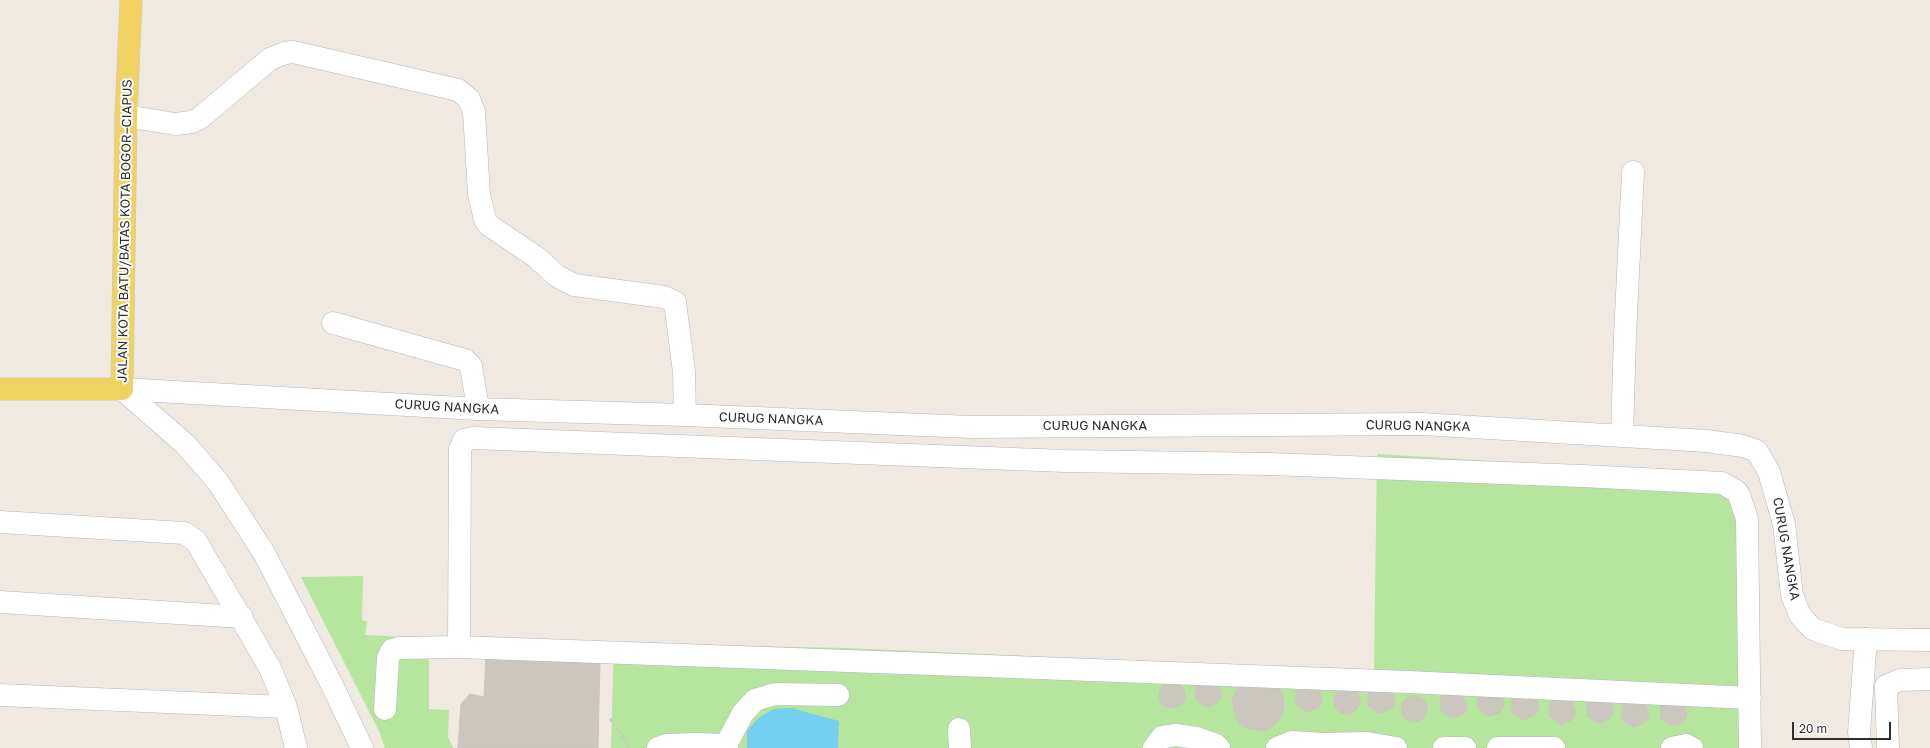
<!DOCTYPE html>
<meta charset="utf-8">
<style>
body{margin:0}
#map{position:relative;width:1930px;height:748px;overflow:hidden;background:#efe9e1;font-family:"Golos Text",sans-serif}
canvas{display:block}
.scale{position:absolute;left:1792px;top:722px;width:99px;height:18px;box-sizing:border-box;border:2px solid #2e2e2e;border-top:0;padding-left:5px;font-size:12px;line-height:14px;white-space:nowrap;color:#2e2e2e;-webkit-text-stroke:3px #fff;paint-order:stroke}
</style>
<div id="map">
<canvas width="1930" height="748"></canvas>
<div class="scale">20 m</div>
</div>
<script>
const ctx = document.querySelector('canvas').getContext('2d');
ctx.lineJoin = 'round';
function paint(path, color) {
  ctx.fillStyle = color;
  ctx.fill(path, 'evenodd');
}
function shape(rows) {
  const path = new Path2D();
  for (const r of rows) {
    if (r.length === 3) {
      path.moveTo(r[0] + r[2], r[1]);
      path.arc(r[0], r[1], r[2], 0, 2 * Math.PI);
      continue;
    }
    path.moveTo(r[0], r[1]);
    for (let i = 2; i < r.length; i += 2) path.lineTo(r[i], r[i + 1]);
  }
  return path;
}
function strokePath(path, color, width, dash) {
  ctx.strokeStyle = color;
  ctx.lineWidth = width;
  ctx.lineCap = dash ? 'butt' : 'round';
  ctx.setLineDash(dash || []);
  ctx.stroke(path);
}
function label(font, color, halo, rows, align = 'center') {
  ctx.font = font + ' "Golos Text",sans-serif';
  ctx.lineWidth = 4;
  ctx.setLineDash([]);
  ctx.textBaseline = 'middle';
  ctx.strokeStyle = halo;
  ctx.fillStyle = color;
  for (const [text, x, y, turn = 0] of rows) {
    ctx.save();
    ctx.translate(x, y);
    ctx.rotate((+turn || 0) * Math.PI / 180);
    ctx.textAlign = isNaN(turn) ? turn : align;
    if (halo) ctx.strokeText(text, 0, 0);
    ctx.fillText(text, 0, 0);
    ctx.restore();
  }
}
const green = shape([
 [1377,454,1725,475,1742,482,1746,488,1753,748,611,748,614,643,845,648,1374,671],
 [363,576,362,620,367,622,365,635,429,638,429,709,449,710,448,737,453,748,385,748,380,733,301,577]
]);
const water = shape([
 [791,708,839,721,838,748,747,748,747,731,758,718,774,709]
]);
const building = shape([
 [486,655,600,661,598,748,458,748,461,704,470,694,484,697,486,655],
 [1203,679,1218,683,1222,695,1217,703,1206,707,1196,700,1195,686,1203,679],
 [1269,680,1282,693,1284,702,1282,716,1274,726,1262,731,1246,728,1235,718,1232,699,1239,686,1269,680],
 [1172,695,13],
 [1304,684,1319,687,1322,700,1318,708,1306,712,1296,705,1296,691,1304,684],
 [1376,685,1391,689,1395,702,1390,710,1379,713,1368,706,1368,692,1376,685],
 [1347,701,13],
 [1449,690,1463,694,1467,707,1463,715,1451,718,1441,711,1441,697,1449,690],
 [1500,692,1504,705,1500,713,1488,716,1478,709,1478,695,1500,692],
 [1520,692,1535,696,1539,709,1534,716,1523,720,1512,713,1512,699,1520,692],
 [1595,695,1610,699,1614,711,1609,719,1598,723,1587,716,1587,702,1595,695],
 [1414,709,13],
 [1558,696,1572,700,1576,712,1572,720,1560,724,1549,716,1550,703,1558,696],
 [1630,699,1645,703,1649,716,1644,723,1633,727,1622,720,1622,706,1630,699],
 [1669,699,1684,703,1687,715,1683,723,1671,726,1661,719,1661,706,1669,699]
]);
const path = shape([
 [610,719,630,748]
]);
const minor = shape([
 [126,116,175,124,192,122,200,118,270,59,285,53,293,52,458,90,469,99,474,112,479,194,485,220,490,226,536,257,557,276,574,285,664,297,675,302,684,372,685,415],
 [333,323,465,360,471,366,478,409],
 [122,389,478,409,685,415,970,427,1422,424,1707,441,1743,446,1757,451,1769,472,1784,524,1792,595,1800,615,1807,623,1813,629,1842,639,1930,640],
 [122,389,186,445,218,482,264,553,332,685,362,748],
 [1622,436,1625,335,1633,172],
 [0,522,184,533,196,541,270,668,286,707,296,748],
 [0,602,242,617],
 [459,647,460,449,464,440,473,438,1065,461,1270,464,1582,476,1722,483,1736,491,1739,495,1747,519,1750,748],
 [0,695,286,707],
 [385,709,388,658,392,650,399,648,459,647,960,665,1408,682,1750,698],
 [959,729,960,748],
 [726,745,743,713,755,700,775,694,838,695],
 [658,748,666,745,696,744,726,745,727,748],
 [1154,748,1162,737,1176,735,1196,738,1216,745,1219,748],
 [1277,748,1292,742,1323,744,1367,743,1396,748],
 [1444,748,1465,748],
 [1498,748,1554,748],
 [1672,748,1686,745,1692,748],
 [1861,748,1859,732,1866,639],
 [1888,748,1886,686,1900,680,1930,679]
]);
const major = shape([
 [0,389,122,389,126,116,131,0]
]);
const streetNames = [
 ["JALAN KOTA BATU/BATAS KOTA BOGOR–CIAPUS",125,231,-89],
 ["CURUG NANGKA",447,407,3],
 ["CURUG NANGKA",771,419,2],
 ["CURUG NANGKA",1095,426],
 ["CURUG NANGKA",1418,426,1],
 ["CURUG NANGKA",1786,549,80]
];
paint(green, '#b6e59e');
paint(water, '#75cff0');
paint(building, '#cbc7bf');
strokePath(building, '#cbc5ba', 1);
strokePath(minor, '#b4b7c1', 23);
strokePath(major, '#c9c9c9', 23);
strokePath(path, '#c9c9c9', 2.5, [3, 2]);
strokePath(minor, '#fff', 22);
strokePath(major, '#f2d163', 22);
label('13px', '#2e2e2e', '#fff', streetNames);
</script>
